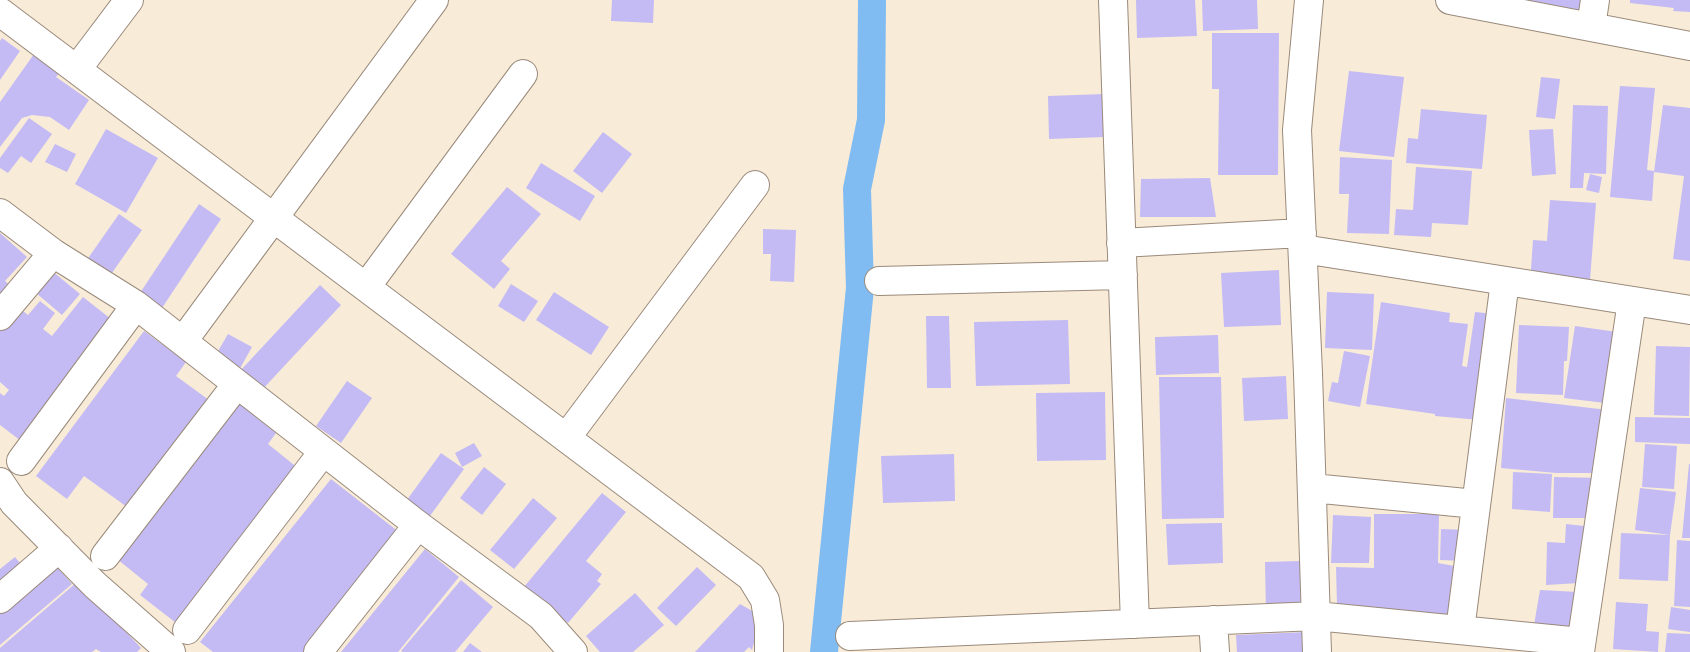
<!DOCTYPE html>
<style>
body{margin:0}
canvas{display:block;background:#f8ebd8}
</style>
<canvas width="1690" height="652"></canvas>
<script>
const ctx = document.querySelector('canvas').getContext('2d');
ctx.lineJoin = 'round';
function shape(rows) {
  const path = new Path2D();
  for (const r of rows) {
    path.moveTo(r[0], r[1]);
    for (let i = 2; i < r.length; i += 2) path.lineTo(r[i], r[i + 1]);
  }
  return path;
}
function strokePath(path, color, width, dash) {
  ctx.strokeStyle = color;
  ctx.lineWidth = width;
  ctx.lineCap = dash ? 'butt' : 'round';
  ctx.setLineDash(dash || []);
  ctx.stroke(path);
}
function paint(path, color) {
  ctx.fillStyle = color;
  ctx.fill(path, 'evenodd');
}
const canal = shape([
 [824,652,860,288,857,189,871,120,872,0]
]);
const building = shape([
 [612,0,654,0,653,23,611,21],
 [1136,0,1195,0,1197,36,1137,38],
 [1202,0,1257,0,1258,29,1203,31],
 [1517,0,1590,0,1588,11],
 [1630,0,1690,0,1690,12,1673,11,1674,8,1630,3],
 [1212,33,1279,33,1278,175,1218,175,1219,89,1212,89],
 [2,38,20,51,0,80,0,41],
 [34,54,60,72,56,77,89,100,69,130,50,117,32,115,22,118,0,147,0,102],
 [1349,71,1404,77,1394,157,1339,151],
 [1541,77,1560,79,1555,119,1536,117],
 [1620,86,1655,88,1647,170,1654,171,1652,201,1610,197],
 [1104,94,1105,137,1049,139,1048,96],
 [1573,105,1608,106,1606,174,1584,173,1583,188,1570,188],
 [1663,105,1690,108,1690,261,1673,259,1684,176,1654,172],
 [1421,109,1487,115,1482,169,1406,163,1408,138,1418,139],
 [29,118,52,134,31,163,21,156,8,173,0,168,0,158],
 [106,129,158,158,126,213,75,184],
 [1553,129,1556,174,1532,176,1529,130],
 [603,132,632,154,602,193,573,171],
 [55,144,76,154,67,172,45,162],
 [1340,157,1392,160,1389,234,1347,233,1349,194,1339,194],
 [541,163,595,196,580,221,526,188],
 [1416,167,1472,171,1468,225,1432,223,1431,237,1394,235,1396,209,1413,210],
 [1590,174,1602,177,1599,193,1586,190],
 [1210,178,1216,217,1140,217,1141,179],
 [507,187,541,214,501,261,510,269,494,289,451,254],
 [1550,200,1596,203,1590,280,1547,277,1530,284,1533,240,1547,241],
 [199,204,221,219,158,314,136,299],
 [119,214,142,230,107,280,84,264],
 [763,229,796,230,794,282,770,281,771,254,763,254],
 [0,233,27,257,5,281,17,291,0,303],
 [46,266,80,294,62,315,29,287],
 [1279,270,1281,325,1224,327,1221,273],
 [511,284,538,301,524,322,498,306],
 [320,285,341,305,261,391,240,371],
 [554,292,609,327,591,355,536,320],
 [1327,292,1374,294,1372,350,1325,348],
 [83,297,116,323,21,441,0,425,0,393,4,396,9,390,0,382,0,324,15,305,28,315,40,301,55,313,43,329,52,336],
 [1381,302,1450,313,1449,322,1468,324,1462,366,1467,367,1475,312,1495,314,1480,420,1435,416,1435,414,1366,404],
 [926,316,949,316,951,388,927,388],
 [1068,320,1070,384,976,386,974,322],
 [1519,325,1569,327,1567,361,1564,361,1563,395,1516,393],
 [1575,326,1617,332,1605,403,1564,398],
 [144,331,186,362,176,376,213,403,134,512,84,476,67,499,36,476],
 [228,334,252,347,238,372,214,358],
 [1218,335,1219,373,1156,375,1155,337],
 [1656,346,1690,347,1689,416,1654,415],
 [1344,351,1370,356,1360,407,1328,401,1332,382,1338,383],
 [1286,376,1288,419,1244,421,1242,378],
 [1159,377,1221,377,1224,518,1162,519],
 [347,381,372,398,341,443,316,426],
 [1105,392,1106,460,1037,461,1036,393],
 [1506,398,1608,410,1600,473,1556,473,1501,468],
 [236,401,276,433,268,444,304,473,180,626,140,595,148,584,112,555],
 [1635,417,1690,418,1690,444,1635,442],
 [474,443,482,456,462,467,455,453],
 [1645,444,1677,446,1674,489,1642,487],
 [441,453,464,469,427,520,404,504],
 [954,454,955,501,883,503,881,456],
 [1689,464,1690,464,1690,538,1682,538],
 [484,467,506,484,482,515,460,498],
 [1513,472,1552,474,1550,512,1512,509],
 [1554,477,1602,478,1593,518,1553,518],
 [331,479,404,536,311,652,213,652,200,642],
 [1640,488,1676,492,1670,535,1635,530],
 [602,493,626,512,586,561,602,574,597,581,601,584,568,623,524,587],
 [533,498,557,518,514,569,490,550],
 [1374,514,1439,514,1438,563,1460,567,1453,617,1337,605,1336,567,1374,568],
 [1333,515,1371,517,1369,563,1331,563],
 [1222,523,1223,563,1168,565,1166,524],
 [1566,524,1593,527,1579,583,1546,585,1547,542,1565,543],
 [1441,529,1468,530,1467,561,1440,560],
 [1621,533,1670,535,1668,581,1619,579],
 [1677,540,1690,541,1690,607,1674,606],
 [425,549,459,577,398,652,341,652],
 [15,557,28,573,0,581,0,569],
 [51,560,72,584,0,645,0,603],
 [1300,561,1301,612,1266,613,1265,562],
 [697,567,716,585,676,626,657,608],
 [461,580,493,607,455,652,403,652,401,651],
 [76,583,92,601,95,598,141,648,137,652,101,652,96,649,92,652,0,652,0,648],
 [1540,590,1578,592,1573,628,1534,625],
 [635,593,664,625,633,652,600,652,586,636],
 [1616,602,1648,604,1646,631,1659,632,1658,652,1613,649],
 [740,604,761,616,752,650,749,647,744,652,695,652],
 [1671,607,1690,610,1690,632,1668,629],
 [1307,632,1308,652,1237,652,1236,635],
 [1667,633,1690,634,1690,652,1665,652],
 [470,643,482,652,463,652]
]);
const minor = shape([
 [1113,0,1135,624],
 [1309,0,1297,130,1308,373,1317,652],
 [1450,0,1690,46],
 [0,12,751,577,765,600,769,625,769,652],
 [1591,27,1595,0],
 [77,69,129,0],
 [0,213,53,253,136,305,418,525,541,616,573,652],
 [1121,243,1302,233],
 [1303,249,1690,310],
 [879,281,1123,275],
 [366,287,523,74],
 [0,316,53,253],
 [183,341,434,0],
 [566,438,755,185],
 [21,461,136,305],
 [0,482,14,503,95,585,171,652],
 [1312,488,1476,504],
 [105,556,237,384],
 [0,599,59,548],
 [1213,620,1215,652],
 [187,630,323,452],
 [1460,630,1505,281],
 [850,636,1316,616,1581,642],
 [318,652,418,525],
 [1580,652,1632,301]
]);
strokePath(canal, '#80bcf2', 28);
paint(building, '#c4bbf4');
strokePath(minor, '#9a8a7b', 30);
strokePath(minor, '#fff', 28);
</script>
